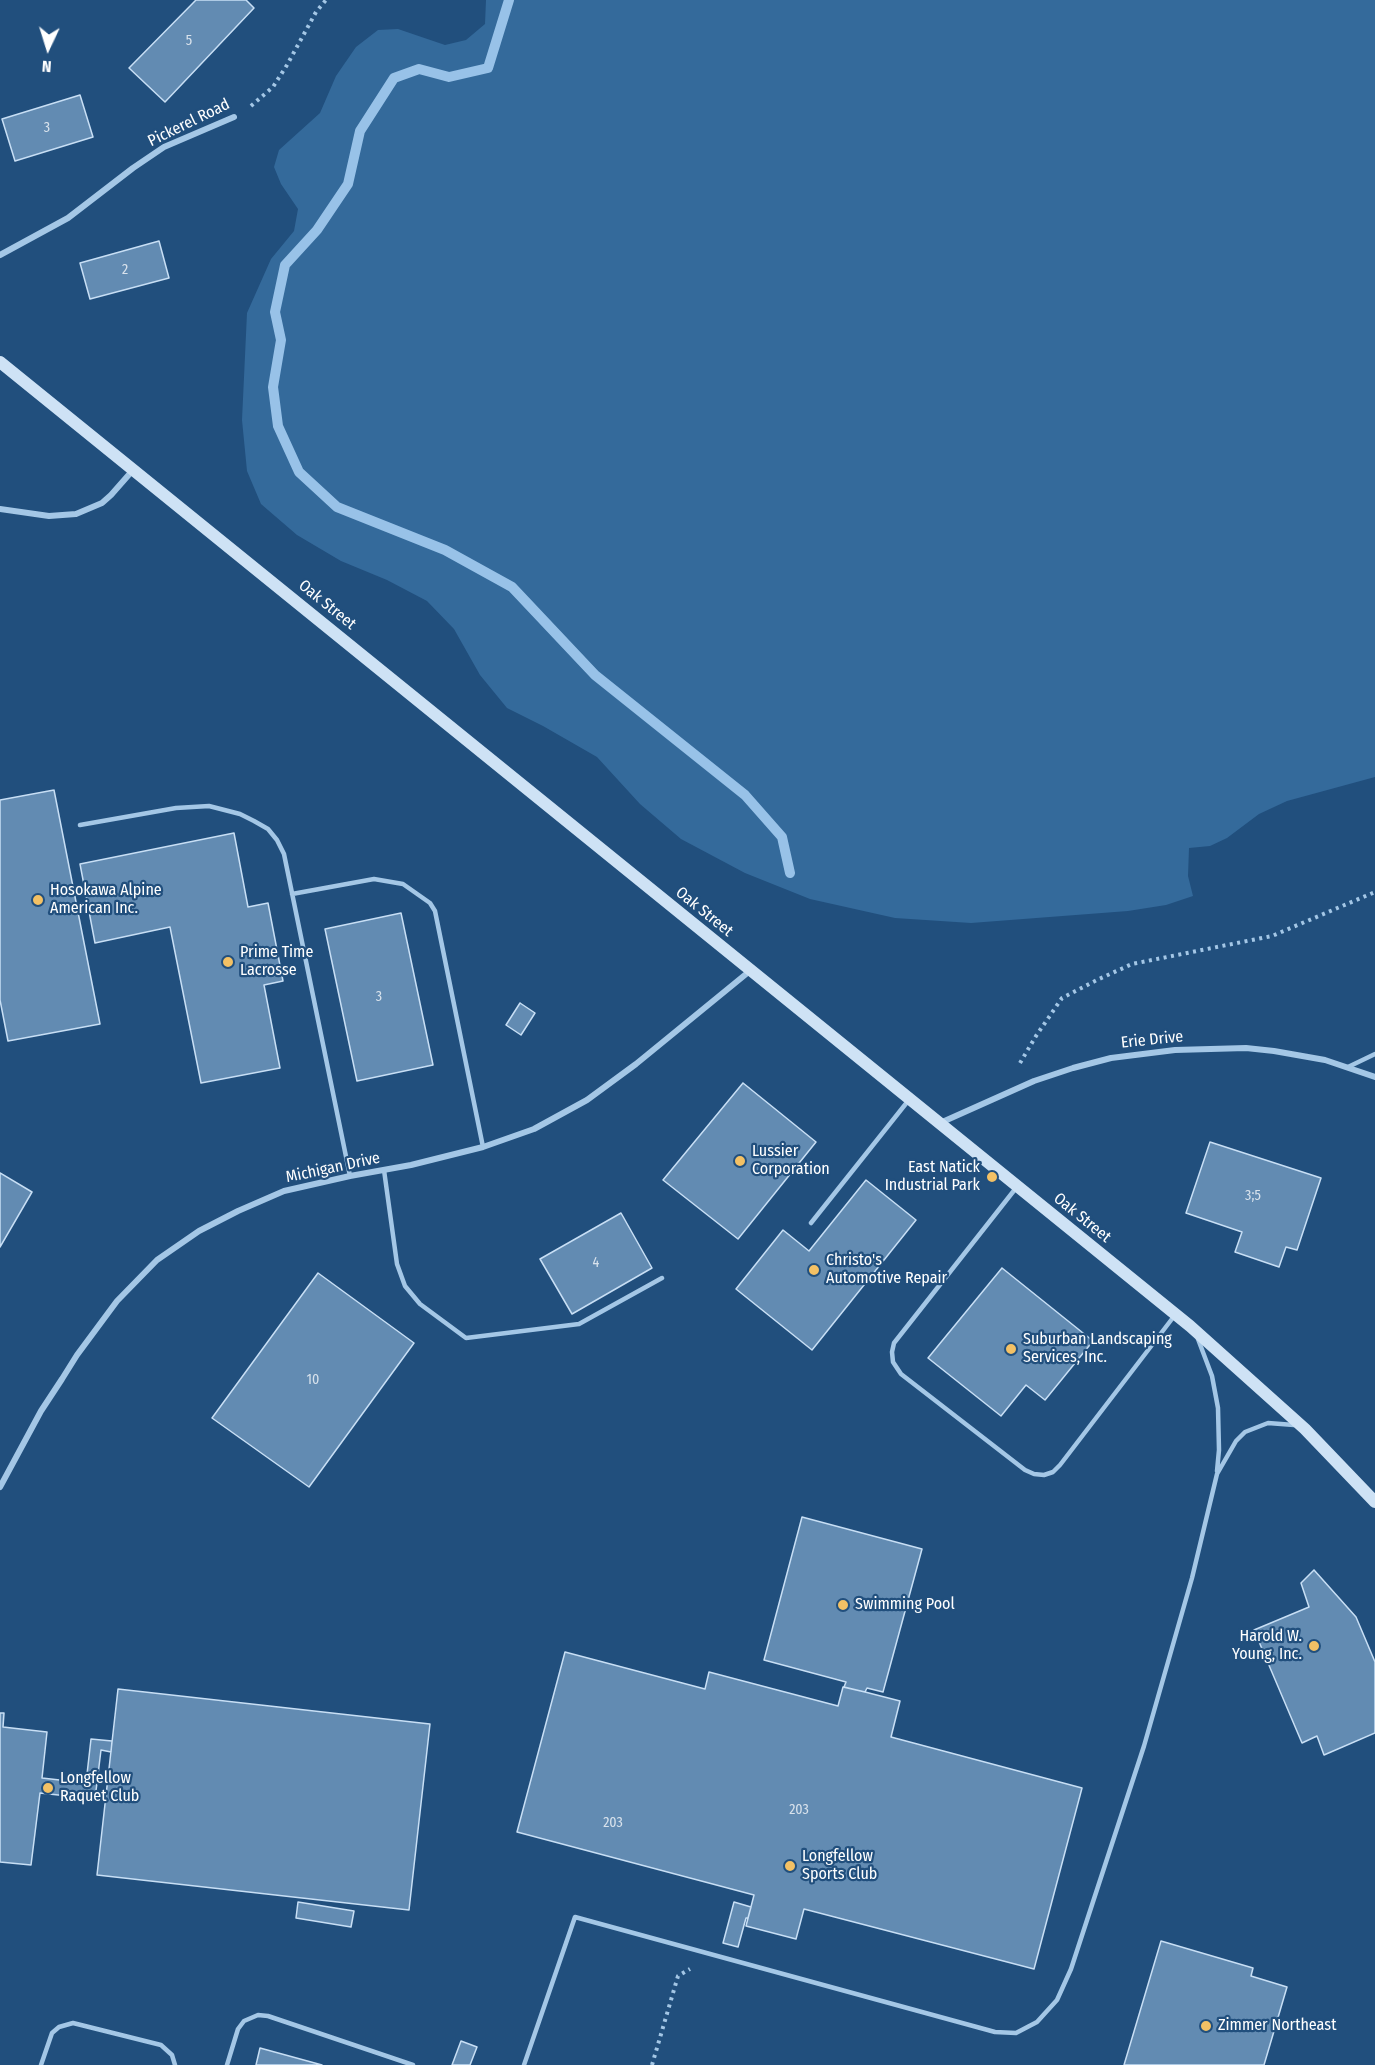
<!DOCTYPE html>
<style>
body{margin:0}
#map{position:relative;width:1375px;height:2065px;overflow:hidden;background:#214f7d;font-family:"Fira Sans Condensed",sans-serif}
canvas{display:block}
.north{position:absolute;left:18px;top:18px;width:60px;height:60px;-webkit-text-stroke:4px #214f7d;paint-order:stroke;rotate:184deg;font-size:16px;font-weight:700;line-height:24px;text-align:center;color:#fff}
.north::after{content:'';display:block;margin:auto;width:21px;height:27px;background:#fff;clip-path:polygon(50% 0,100% 100%,50% 72%,0 100%)}
</style>
<div id="map">
<canvas width="1375" height="2065"></canvas>
<div class="north">N</div>
</div>
<script>
const ctx = document.querySelector('canvas').getContext('2d');
ctx.lineJoin = 'round';
function paint(path, color) {
  ctx.fillStyle = color;
  ctx.fill(path, 'evenodd');
}
function shape(rows) {
  const path = new Path2D();
  for (const r of rows) {
    path.moveTo(r[0], r[1]);
    for (let i = 2; i < r.length; i += 2) path.lineTo(r[i], r[i + 1]);
  }
  return path;
}
function strokePath(path, color, width, dash) {
  ctx.strokeStyle = color;
  ctx.lineWidth = width;
  ctx.lineCap = dash ? 'butt' : 'round';
  ctx.setLineDash(dash || []);
  ctx.stroke(path);
}
function label(font, color, halo, rows, align = 'center') {
  ctx.font = font + ' "Fira Sans Condensed",sans-serif';
  ctx.lineWidth = 4.5;
  ctx.setLineDash([]);
  ctx.textBaseline = 'middle';
  ctx.strokeStyle = halo;
  ctx.fillStyle = color;
  for (const [text, x, y, turn = 0] of rows) {
    ctx.save();
    ctx.translate(x, y);
    ctx.rotate((+turn || 0) * Math.PI / 180);
    ctx.textAlign = isNaN(turn) ? turn : align;
    if (halo) ctx.strokeText(text, 0, 0);
    ctx.fillText(text, 0, 0);
    ctx.restore();
  }
}
const green = shape([
 [486,0,1375,0,1375,777,1287,801,1259,814,1227,838,1210,846,1189,848,1188,876,1193,896,1166,905,1128,911,971,923,895,918,810,899,745,873,681,839,640,804,597,757,543,726,507,708,480,675,454,629,427,601,387,580,341,561,297,535,261,504,247,471,242,420,247,313,271,259,294,231,298,209,281,184,274,167,279,150,320,113,336,76,356,47,378,30,398,29,445,45,466,40,485,24]
]);
const stream = shape([
 [509,0,488,68,449,77,419,69,394,78,360,131,348,184,317,230,285,265,275,312,281,340,273,387,278,426,299,472,337,507,445,550,512,587,595,675,745,795,782,837,790,873]
]);
const building = shape([
 [196,0,246,0,254,8,165,102,129,68,196,0],
 [80,95,93,137,15,161,2,119,80,95],
 [159,241,169,278,90,299,80,263,159,241],
 [54,790,100,1024,8,1041,0,1000,0,800,54,790],
 [234,833,248,907,268,903,283,981,264,985,280,1068,201,1083,170,927,95,943,80,864,234,833],
 [401,913,433,1065,357,1081,325,929,401,913],
 [520,1003,535,1013,521,1035,506,1025,520,1003],
 [743,1083,816,1142,738,1239,663,1180,743,1083],
 [1210,1142,1321,1178,1297,1250,1286,1247,1279,1267,1235,1252,1242,1232,1186,1213,1210,1142],
 [0,1173,32,1192,0,1247,0,1173],
 [866,1180,916,1220,812,1350,736,1289,783,1230,809,1251,866,1180],
 [621,1213,652,1268,572,1314,540,1259,621,1213],
 [1002,1268,1093,1341,1045,1400,1026,1385,1001,1416,928,1358,1002,1268],
 [318,1273,414,1343,309,1487,212,1418,318,1273],
 [802,1517,922,1549,883,1692,867,1688,865,1692,844,1687,846,1682,764,1660,802,1517],
 [1314,1570,1356,1617,1375,1662,1375,1733,1324,1755,1317,1736,1302,1743,1254,1630,1309,1607,1301,1583,1314,1570],
 [565,1652,705,1689,709,1672,838,1706,843,1687,865,1692,900,1701,891,1737,1082,1788,1034,1969,804,1909,796,1939,746,1926,754,1895,517,1832,565,1652],
 [118,1689,430,1724,409,1910,97,1875,118,1689],
 [0,1713,4,1713,3,1727,47,1732,42,1778,86,1783,91,1739,112,1741,111,1752,101,1750,95,1799,40,1793,31,1865,0,1862,0,1713],
 [298,1902,354,1911,351,1927,296,1918,298,1902],
 [734,1902,751,1907,748,1918,746,1918,738,1947,723,1943,734,1902],
 [1161,1941,1253,1968,1251,1976,1287,1987,1264,2065,1124,2065,1161,1941],
 [461,2041,477,2047,470,2065,452,2065,461,2041],
 [260,2048,322,2065,256,2065,260,2048]
]);
const path = shape([
 [251,106,273,87,287,65,316,12,326,0],
 [1020,1063,1036,1036,1062,998,1097,980,1132,964,1272,936,1375,892],
 [652,2065,678,1976,690,1969]
]);
const lane = shape([
 [80,825,176,808,209,806,240,814,254,821,268,829,277,840,284,854,350,1176],
 [292,894,374,879,403,884,430,903,435,911,483,1147],
 [1348,1067,1375,1054],
 [384,1170,397,1264,405,1286,420,1304,466,1338,579,1324,662,1278],
 [1016,1188,894,1343,892,1352,893,1362,901,1374,1025,1470,1034,1474,1044,1475,1053,1472,1060,1465,1175,1315],
 [811,1223,908,1101],
 [1198,1339,1212,1376,1218,1408,1219,1450,1217,1471],
 [41,2065,52,2033,59,2027,73,2023,161,2045,172,2055,175,2065],
 [227,2065,238,2029,244,2021,258,2015,268,2016,413,2065],
 [524,2065,575,1917,995,2032,1016,2033,1037,2022,1057,2000,1071,1969,1144,1746,1192,1578,1217,1474,1236,1441,1245,1432,1268,1423,1294,1425]
]);
const street = shape([
 [0,255,68,218,133,168,164,147,234,117],
 [0,509,49,516,76,514,102,503,111,495,133,470],
 [940,1123,1034,1081,1073,1068,1111,1058,1175,1050,1246,1048,1274,1051,1325,1060,1375,1077],
 [0,1487,41,1411,62,1379,77,1355,117,1301,157,1260,199,1231,238,1211,284,1191,350,1176,411,1165,483,1147,534,1129,587,1100,636,1064,751,970]
]);
const secondary = shape([
 [0,362,1190,1326,1305,1429,1375,1502]
]);
const markers = [
 [38,900,6,"#f3c165"],
 [228,962,6,"#f3c165"],
 [740,1161,6,"#f3c165"],
 [992,1177,6,"#f3c165"],
 [814,1270,6,"#f3c165"],
 [1011,1349,6,"#f3c165"],
 [843,1605,6,"#f3c165"],
 [1314,1646,6,"#f3c165"],
 [48,1788,6,"#f3c165"],
 [790,1866,6,"#f3c165"],
 [1206,2026,6,"#f3c165"]
];
const numberNames = [
 ["5",189,41],
 ["3",47,128],
 ["2",125,270],
 ["3",379,997],
 ["3;5",1253,1196],
 ["4",596,1263],
 ["10",313,1380],
 ["203",799,1810],
 ["203",613,1823]
];
const streetNames = [
 ["Pickerel Road",189,123,-26],
 ["Oak Street",327,605,39],
 ["Oak Street",704,912,39],
 ["Erie Drive",1152,1040,-6],
 ["Michigan Drive",333,1168,-12],
 ["Oak Street",1082,1218,39]
];
const poiNames = [
 ["Hosokawa Alpine",50,891],
 ["American Inc.",50,909],
 ["Prime Time",240,953],
 ["Lacrosse",240,971],
 ["Lussier",752,1152],
 ["Corporation",752,1170],
 ["East Natick",980,1168,"right"],
 ["Industrial Park",980,1186,"right"],
 ["Christo's",826,1261],
 ["Automotive Repair",826,1279],
 ["Suburban Landscaping",1023,1340],
 ["Services, Inc.",1023,1358],
 ["Swimming Pool",855,1605],
 ["Harold W.",1302,1637,"right"],
 ["Young, Inc.",1302,1655,"right"],
 ["Longfellow",60,1779],
 ["Raquet Club",60,1797],
 ["Longfellow",802,1857],
 ["Sports Club",802,1875],
 ["Zimmer Northeast",1218,2026]
];
paint(green, '#346a9b');
strokePath(stream, '#98c2e8', 10);
paint(building, '#628bb2');
strokePath(building, '#c8dff5', 1.5);
strokePath(path, '#a4c7e6', 4, [3, 4.5]);
strokePath(lane, '#a4c7e6', 4.5);
strokePath(street, '#a4c7e6', 6);
strokePath(secondary, '#cee2f5', 12);
for (const [x, y, r, color] of markers) {
  const dot = new Path2D();
  dot.arc(x, y, r, 0, 2 * Math.PI);
  ctx.fillStyle = color;
  ctx.fill(dot);
  strokePath(dot, '#214f7d', 2);
}
label('14px', '#d8e2ec', null, numberNames);
label('16px', '#fff', '#214f7d', streetNames);
label('16px', '#fff', '#214f7d', poiNames, 'left');
</script>
